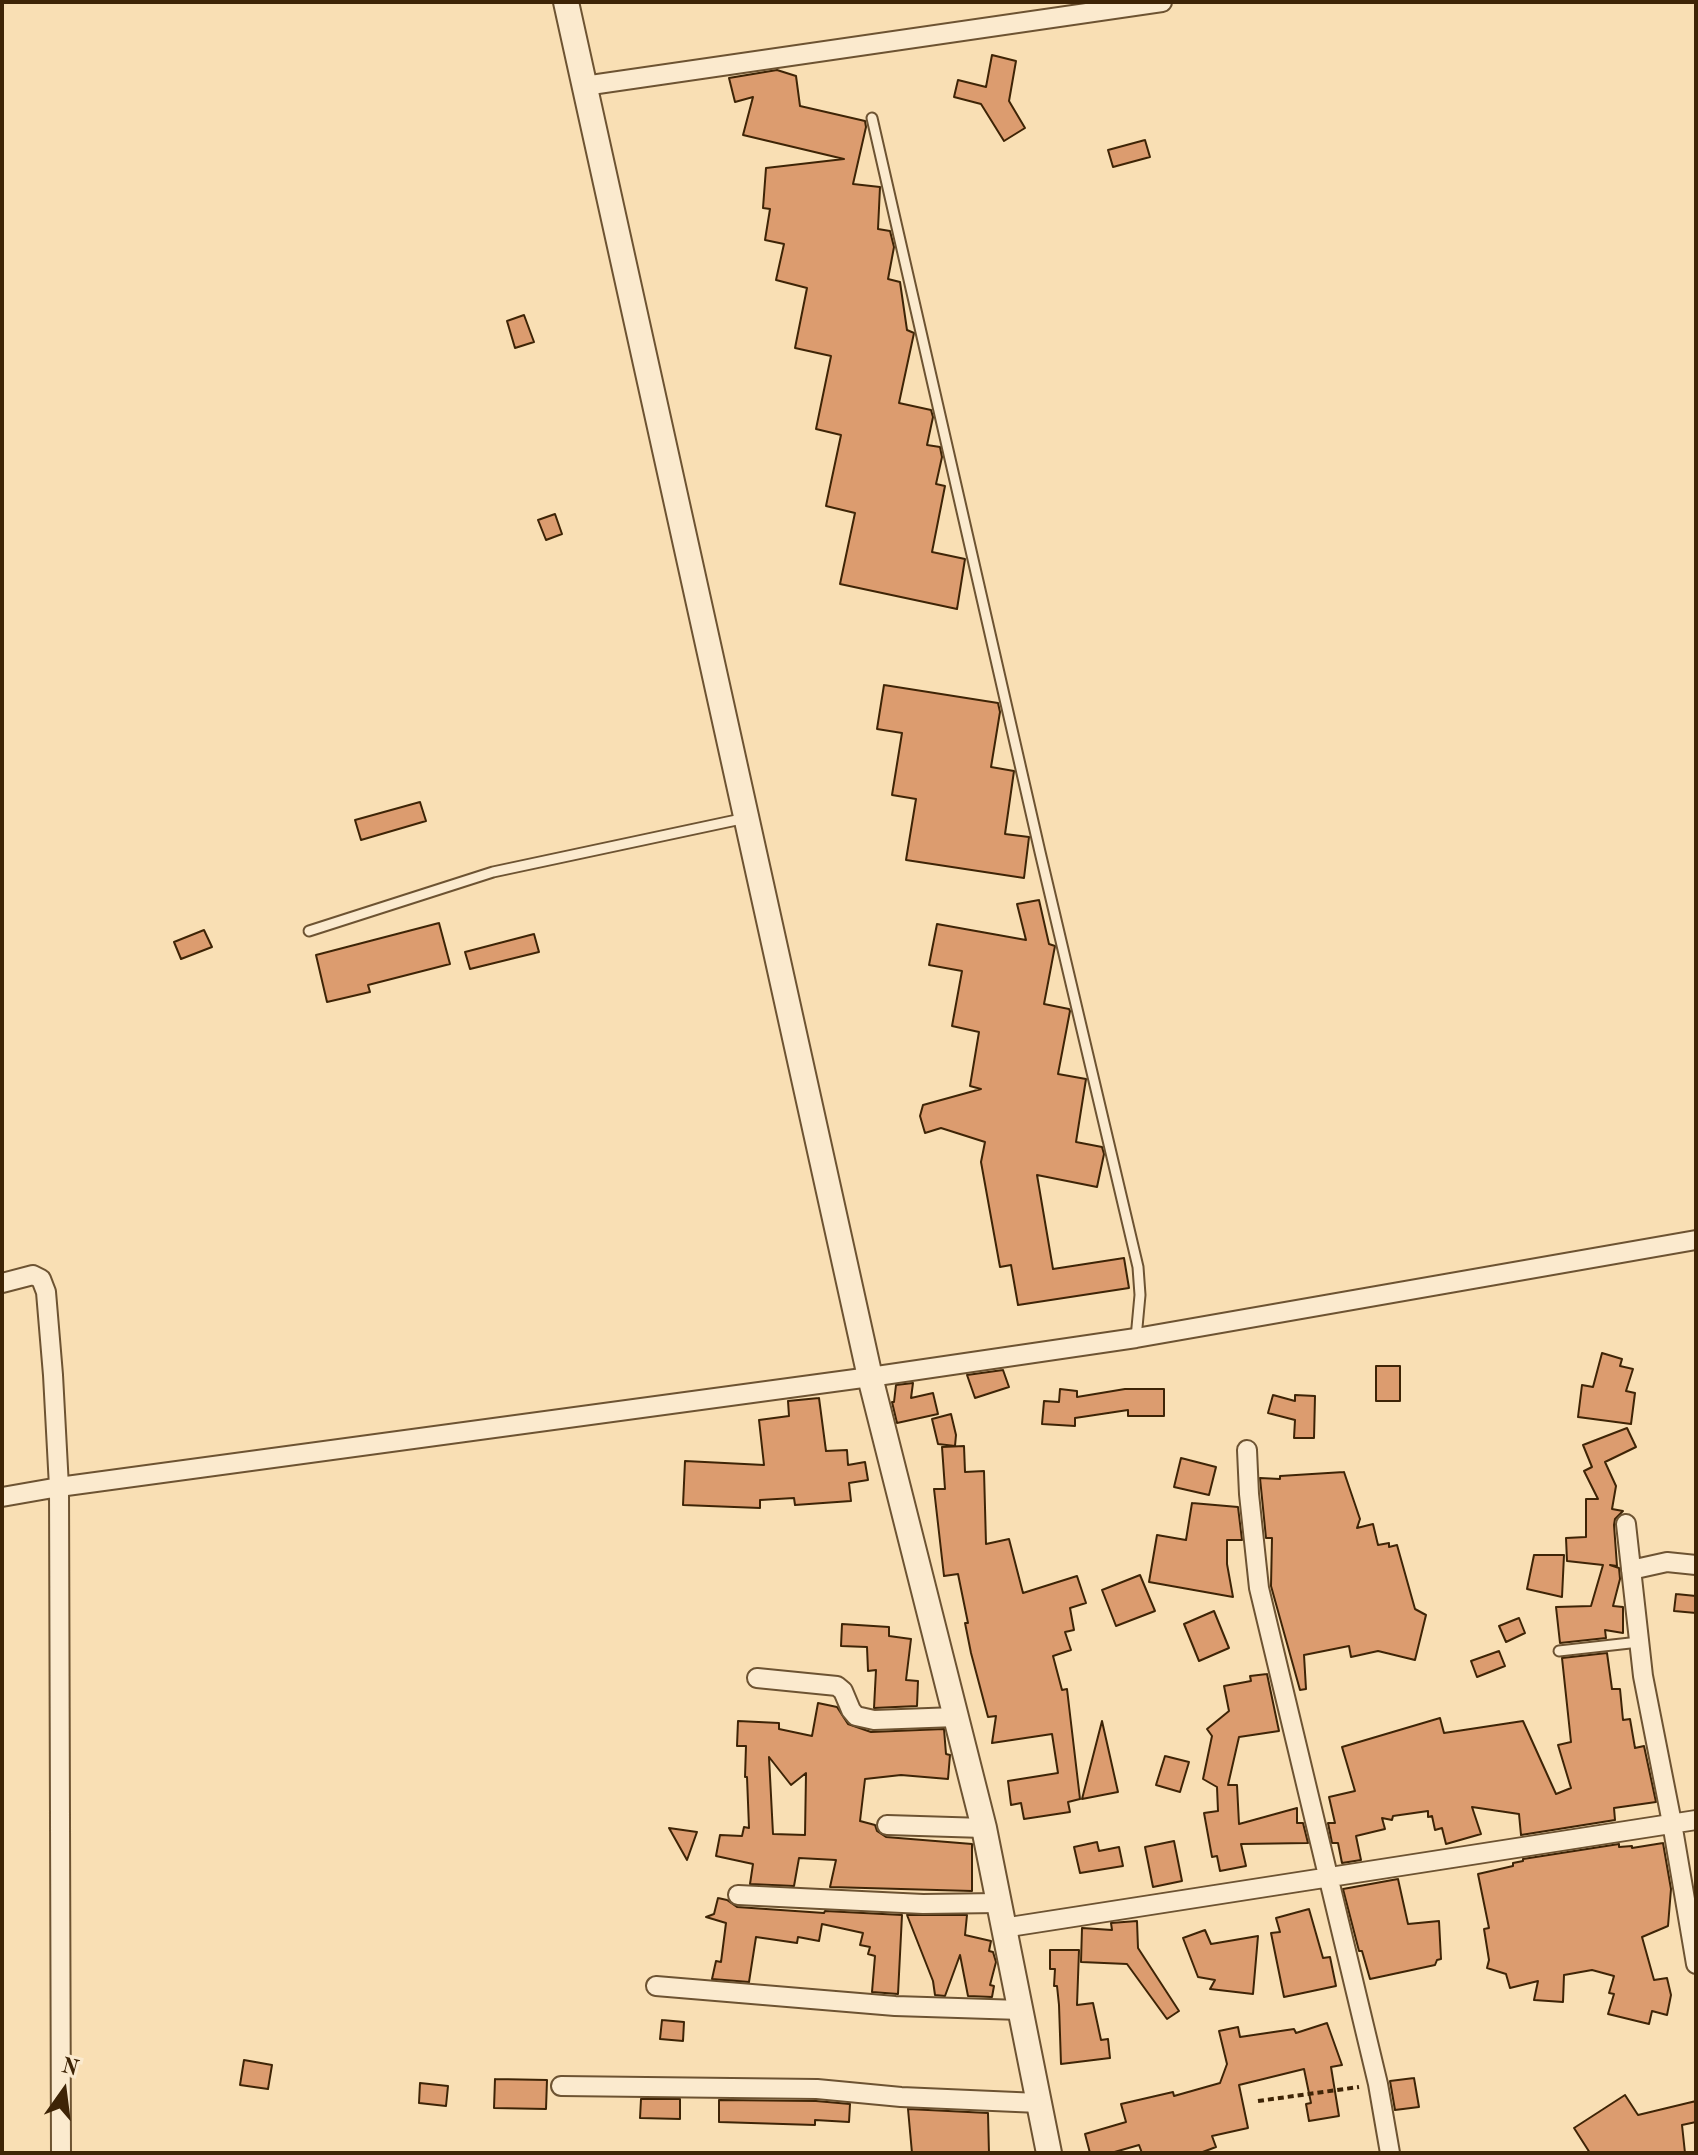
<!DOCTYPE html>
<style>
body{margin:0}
#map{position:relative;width:1698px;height:2155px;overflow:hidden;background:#f9dfb4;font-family:"Old Standard TT",serif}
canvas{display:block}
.frame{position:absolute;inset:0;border:4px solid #3e2406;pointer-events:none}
.north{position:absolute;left:24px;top:2051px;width:80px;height:80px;-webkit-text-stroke:6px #fbeace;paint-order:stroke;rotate:14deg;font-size:22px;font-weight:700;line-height:32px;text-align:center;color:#3e2406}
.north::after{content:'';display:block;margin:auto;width:28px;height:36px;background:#3e2406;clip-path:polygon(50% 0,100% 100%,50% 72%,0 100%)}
</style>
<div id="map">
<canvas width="1698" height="2155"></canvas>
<div class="frame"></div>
<div class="north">N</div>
</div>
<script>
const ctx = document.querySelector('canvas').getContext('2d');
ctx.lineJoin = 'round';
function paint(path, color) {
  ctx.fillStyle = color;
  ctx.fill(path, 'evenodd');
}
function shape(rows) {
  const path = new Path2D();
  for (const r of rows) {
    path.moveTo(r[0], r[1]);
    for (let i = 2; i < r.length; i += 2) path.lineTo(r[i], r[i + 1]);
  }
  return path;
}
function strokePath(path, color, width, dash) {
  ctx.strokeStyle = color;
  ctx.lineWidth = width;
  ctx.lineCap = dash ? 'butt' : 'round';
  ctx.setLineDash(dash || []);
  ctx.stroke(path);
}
const building = shape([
 [992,55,1016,61,1009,101,1025,128,1004,141,981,104,954,97,958,80,986,87,992,55],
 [777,70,796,76,800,106,865,121,866,127,853,184,880,187,878,229,890,231,894,247,888,279,900,282,907,330,914,333,899,403,931,410,933,417,927,445,940,447,942,457,936,484,945,486,932,552,965,559,957,609,840,584,855,513,826,506,841,435,816,429,831,356,795,348,807,288,776,280,784,244,765,240,770,209,763,208,766,168,844,159,743,135,753,97,735,102,729,78,777,70],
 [1145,140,1150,157,1113,167,1108,150,1145,140],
 [524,315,534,342,515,348,507,321,524,315],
 [555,514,562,534,546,540,538,520,555,514],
 [884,685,998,703,1000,712,991,767,1014,771,1005,834,1029,837,1024,878,906,860,916,799,892,795,902,733,877,729,884,685],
 [420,802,426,821,361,840,355,820,420,802],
 [1039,900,1049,944,1055,946,1044,1004,1069,1009,1070,1011,1058,1074,1086,1079,1076,1142,1102,1147,1104,1154,1097,1187,1037,1175,1053,1269,1124,1258,1129,1288,1018,1305,1011,1265,1000,1267,981,1162,985,1142,941,1128,925,1133,920,1116,923,1105,981,1089,970,1086,979,1032,952,1026,962,971,929,965,937,924,1026,940,1017,904,1039,900],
 [439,923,450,964,368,985,370,992,327,1002,316,955,439,923],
 [204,930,212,947,181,959,174,942,204,930],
 [534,934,539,952,470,969,465,952,534,934],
 [1602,1353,1622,1359,1620,1366,1633,1369,1626,1391,1635,1393,1631,1424,1578,1417,1582,1385,1593,1387,1602,1353],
 [1376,1366,1400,1366,1400,1401,1376,1401,1376,1366],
 [1003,1370,1009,1387,975,1398,967,1375,1003,1370],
 [913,1383,911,1398,933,1393,938,1414,897,1423,892,1402,894,1402,896,1385,913,1383],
 [1060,1389,1077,1391,1077,1397,1125,1389,1164,1389,1164,1416,1128,1416,1128,1410,1075,1418,1075,1426,1042,1424,1044,1401,1059,1402,1060,1389],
 [1273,1395,1295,1401,1295,1395,1315,1396,1314,1438,1294,1438,1295,1420,1268,1413,1273,1395],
 [819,1398,826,1451,847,1450,848,1465,865,1462,868,1480,849,1483,851,1501,795,1505,794,1498,760,1500,760,1508,683,1505,685,1461,764,1465,759,1420,789,1416,788,1401,819,1398],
 [951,1414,956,1435,955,1446,938,1444,932,1419,951,1414],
 [1627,1428,1636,1447,1605,1462,1616,1486,1612,1509,1623,1511,1615,1519,1614,1525,1617,1566,1610,1565,1619,1568,1620,1579,1613,1606,1623,1607,1623,1633,1605,1630,1606,1638,1560,1643,1556,1607,1591,1606,1603,1565,1567,1561,1566,1538,1586,1537,1586,1499,1598,1499,1584,1471,1592,1467,1583,1445,1627,1428],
 [964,1446,965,1472,984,1471,986,1544,1009,1539,1023,1593,1077,1576,1086,1603,1070,1608,1074,1630,1065,1632,1071,1650,1053,1656,1062,1690,1067,1689,1080,1799,1068,1802,1070,1812,1024,1819,1021,1803,1011,1805,1008,1781,1058,1773,1052,1734,992,1743,996,1716,988,1717,971,1653,965,1623,968,1623,958,1574,944,1576,934,1489,945,1489,942,1447,964,1446],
 [1181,1458,1216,1467,1209,1495,1174,1487,1181,1458],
 [1344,1472,1360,1519,1357,1528,1373,1524,1378,1545,1389,1543,1389,1547,1397,1545,1415,1609,1426,1615,1415,1660,1378,1651,1351,1657,1349,1646,1304,1655,1306,1689,1300,1690,1271,1586,1272,1538,1266,1538,1260,1478,1280,1479,1280,1476,1344,1472],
 [1192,1503,1238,1507,1242,1540,1227,1540,1227,1564,1233,1597,1149,1582,1157,1535,1186,1540,1192,1503],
 [1534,1555,1564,1555,1562,1597,1527,1589,1534,1555],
 [1140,1575,1155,1611,1116,1626,1102,1590,1140,1575],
 [1676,1594,1696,1596,1696,1613,1674,1611,1676,1594],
 [1214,1611,1229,1648,1199,1661,1184,1624,1214,1611],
 [1519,1618,1525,1633,1506,1642,1499,1626,1519,1618],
 [842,1624,889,1627,889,1636,911,1639,906,1680,918,1681,917,1706,874,1708,876,1670,868,1671,867,1647,841,1646,842,1624],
 [1499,1651,1505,1666,1477,1677,1471,1661,1499,1651],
 [1607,1653,1612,1689,1620,1689,1623,1720,1630,1719,1635,1748,1644,1746,1656,1802,1614,1808,1615,1820,1521,1835,1519,1814,1472,1807,1481,1834,1446,1844,1442,1828,1435,1830,1432,1816,1428,1817,1428,1811,1393,1816,1392,1820,1382,1818,1385,1829,1356,1836,1361,1860,1342,1863,1338,1843,1332,1843,1328,1823,1335,1823,1329,1797,1355,1791,1342,1747,1440,1718,1444,1733,1523,1721,1556,1794,1571,1788,1558,1745,1571,1742,1562,1658,1607,1653],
 [1267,1674,1279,1731,1239,1737,1228,1785,1237,1785,1239,1824,1297,1808,1297,1823,1303,1823,1308,1843,1241,1844,1246,1866,1220,1871,1217,1856,1212,1857,1204,1813,1218,1811,1217,1787,1203,1779,1212,1736,1207,1729,1229,1711,1224,1686,1251,1681,1250,1676,1267,1674],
 [818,1703,837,1707,848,1724,871,1732,944,1729,946,1754,950,1755,948,1779,901,1775,865,1779,860,1821,875,1825,877,1831,886,1837,972,1844,972,1891,830,1887,836,1860,799,1858,794,1886,750,1884,753,1864,716,1856,720,1835,742,1836,744,1827,749,1828,747,1777,745,1777,746,1746,737,1746,738,1721,779,1723,779,1729,812,1736,818,1703],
 [769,1757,791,1785,806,1773,805,1835,773,1834,769,1757],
 [1102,1721,1118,1792,1082,1799,1102,1721],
 [1165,1756,1189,1762,1180,1792,1156,1785,1165,1756],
 [669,1828,697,1832,687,1860,669,1828],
 [1174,1841,1182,1881,1153,1887,1145,1847,1174,1841],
 [1097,1842,1099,1851,1119,1847,1123,1866,1080,1873,1074,1847,1097,1842],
 [1663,1843,1671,1889,1668,1926,1642,1937,1654,1980,1667,1978,1671,1995,1667,2015,1652,2011,1649,2024,1608,2014,1614,1994,1609,1993,1614,1976,1592,1970,1564,1975,1563,2002,1534,2000,1538,1981,1510,1988,1506,1974,1487,1968,1489,1960,1484,1929,1489,1928,1478,1874,1513,1866,1513,1863,1523,1861,1523,1859,1619,1844,1619,1847,1632,1846,1632,1848,1663,1843],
 [1398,1879,1408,1924,1439,1921,1441,1959,1437,1960,1435,1965,1370,1979,1362,1951,1359,1951,1343,1889,1398,1879],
 [718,1898,727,1900,737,1907,824,1913,825,1911,902,1915,898,1994,872,1992,875,1956,868,1954,870,1947,860,1945,863,1933,822,1924,819,1941,798,1937,797,1943,756,1937,749,1982,712,1979,716,1961,721,1962,726,1923,706,1917,714,1914,718,1898],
 [1309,1909,1323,1958,1330,1957,1336,1986,1284,1997,1271,1933,1280,1932,1276,1918,1309,1909],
 [907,1915,967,1915,965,1935,991,1941,989,1951,993,1952,996,1962,990,1985,994,1986,992,1997,968,1996,960,1955,945,1996,935,1995,933,1981,907,1915],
 [1137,1921,1138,1948,1179,2011,1167,2019,1127,1964,1081,1962,1082,1928,1112,1930,1111,1923,1137,1921],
 [1205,1930,1211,1944,1258,1936,1253,1994,1210,1989,1215,1980,1198,1977,1183,1938,1205,1930],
 [1050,1950,1079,1950,1077,2005,1093,2003,1101,2040,1108,2039,1110,2058,1061,2064,1059,2005,1057,1986,1054,1986,1055,1969,1050,1969,1050,1950],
 [662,2020,684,2022,683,2041,660,2039,662,2020],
 [1327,2023,1342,2065,1331,2067,1339,2116,1309,2121,1306,2104,1311,2103,1304,2069,1239,2085,1248,2128,1212,2136,1216,2147,1200,2153,1142,2153,1139,2145,1111,2153,1090,2153,1085,2134,1126,2122,1121,2104,1173,2092,1174,2096,1220,2083,1227,2064,1219,2031,1238,2027,1240,2037,1294,2029,1296,2033,1327,2023],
 [244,2060,272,2065,268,2089,240,2085,244,2060],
 [1414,2078,1419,2107,1395,2110,1390,2081,1414,2078],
 [495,2079,547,2080,546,2109,494,2108,495,2079],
 [420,2083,448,2086,446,2106,419,2103,420,2083],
 [1625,2095,1638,2115,1696,2101,1696,2122,1682,2125,1685,2153,1590,2153,1574,2128,1625,2095],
 [641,2099,680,2099,680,2119,640,2118,641,2099],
 [719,2100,816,2101,850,2104,849,2122,815,2120,815,2125,719,2122,719,2100],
 [908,2109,988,2113,989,2153,912,2153,908,2109]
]);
const path = shape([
 [1258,2101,1359,2087]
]);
const service = shape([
 [872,118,1040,852,1138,1267,1140,1295,1136,1338],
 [309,931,493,872,746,818],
 [1559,1651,1639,1642]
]);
const minor = shape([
 [584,86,1162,2],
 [2,1283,33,1275,41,1279,46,1292,53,1375,59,1487,61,2153],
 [1247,1450,1249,1494,1259,1588,1378,2084,1390,2153],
 [2,1497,59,1487,870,1377,1136,1338,1696,1240],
 [1626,1524,1643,1676,1672,1823,1696,1964],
 [1631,1570,1667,1562,1696,1565],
 [757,1678,837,1686,843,1691,851,1710,856,1716,874,1720,956,1717],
 [887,1825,984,1828],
 [738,1895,923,1904,998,1903],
 [1003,1928,1696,1820],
 [656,1986,895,2006,1021,2010],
 [561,2086,817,2089,901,2097,1039,2103]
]);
const tertiary = shape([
 [566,2,870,1377,984,1828,1049,2153]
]);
paint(building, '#dc9c6f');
strokePath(building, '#3e2406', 2);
strokePath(service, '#6d5332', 13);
strokePath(minor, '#6d5332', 22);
strokePath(tertiary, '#6d5332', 28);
strokePath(path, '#3e2406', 4, [6, 4]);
strokePath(service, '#fbeace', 9);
strokePath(minor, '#fbeace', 18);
strokePath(tertiary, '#fbeace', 24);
</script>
